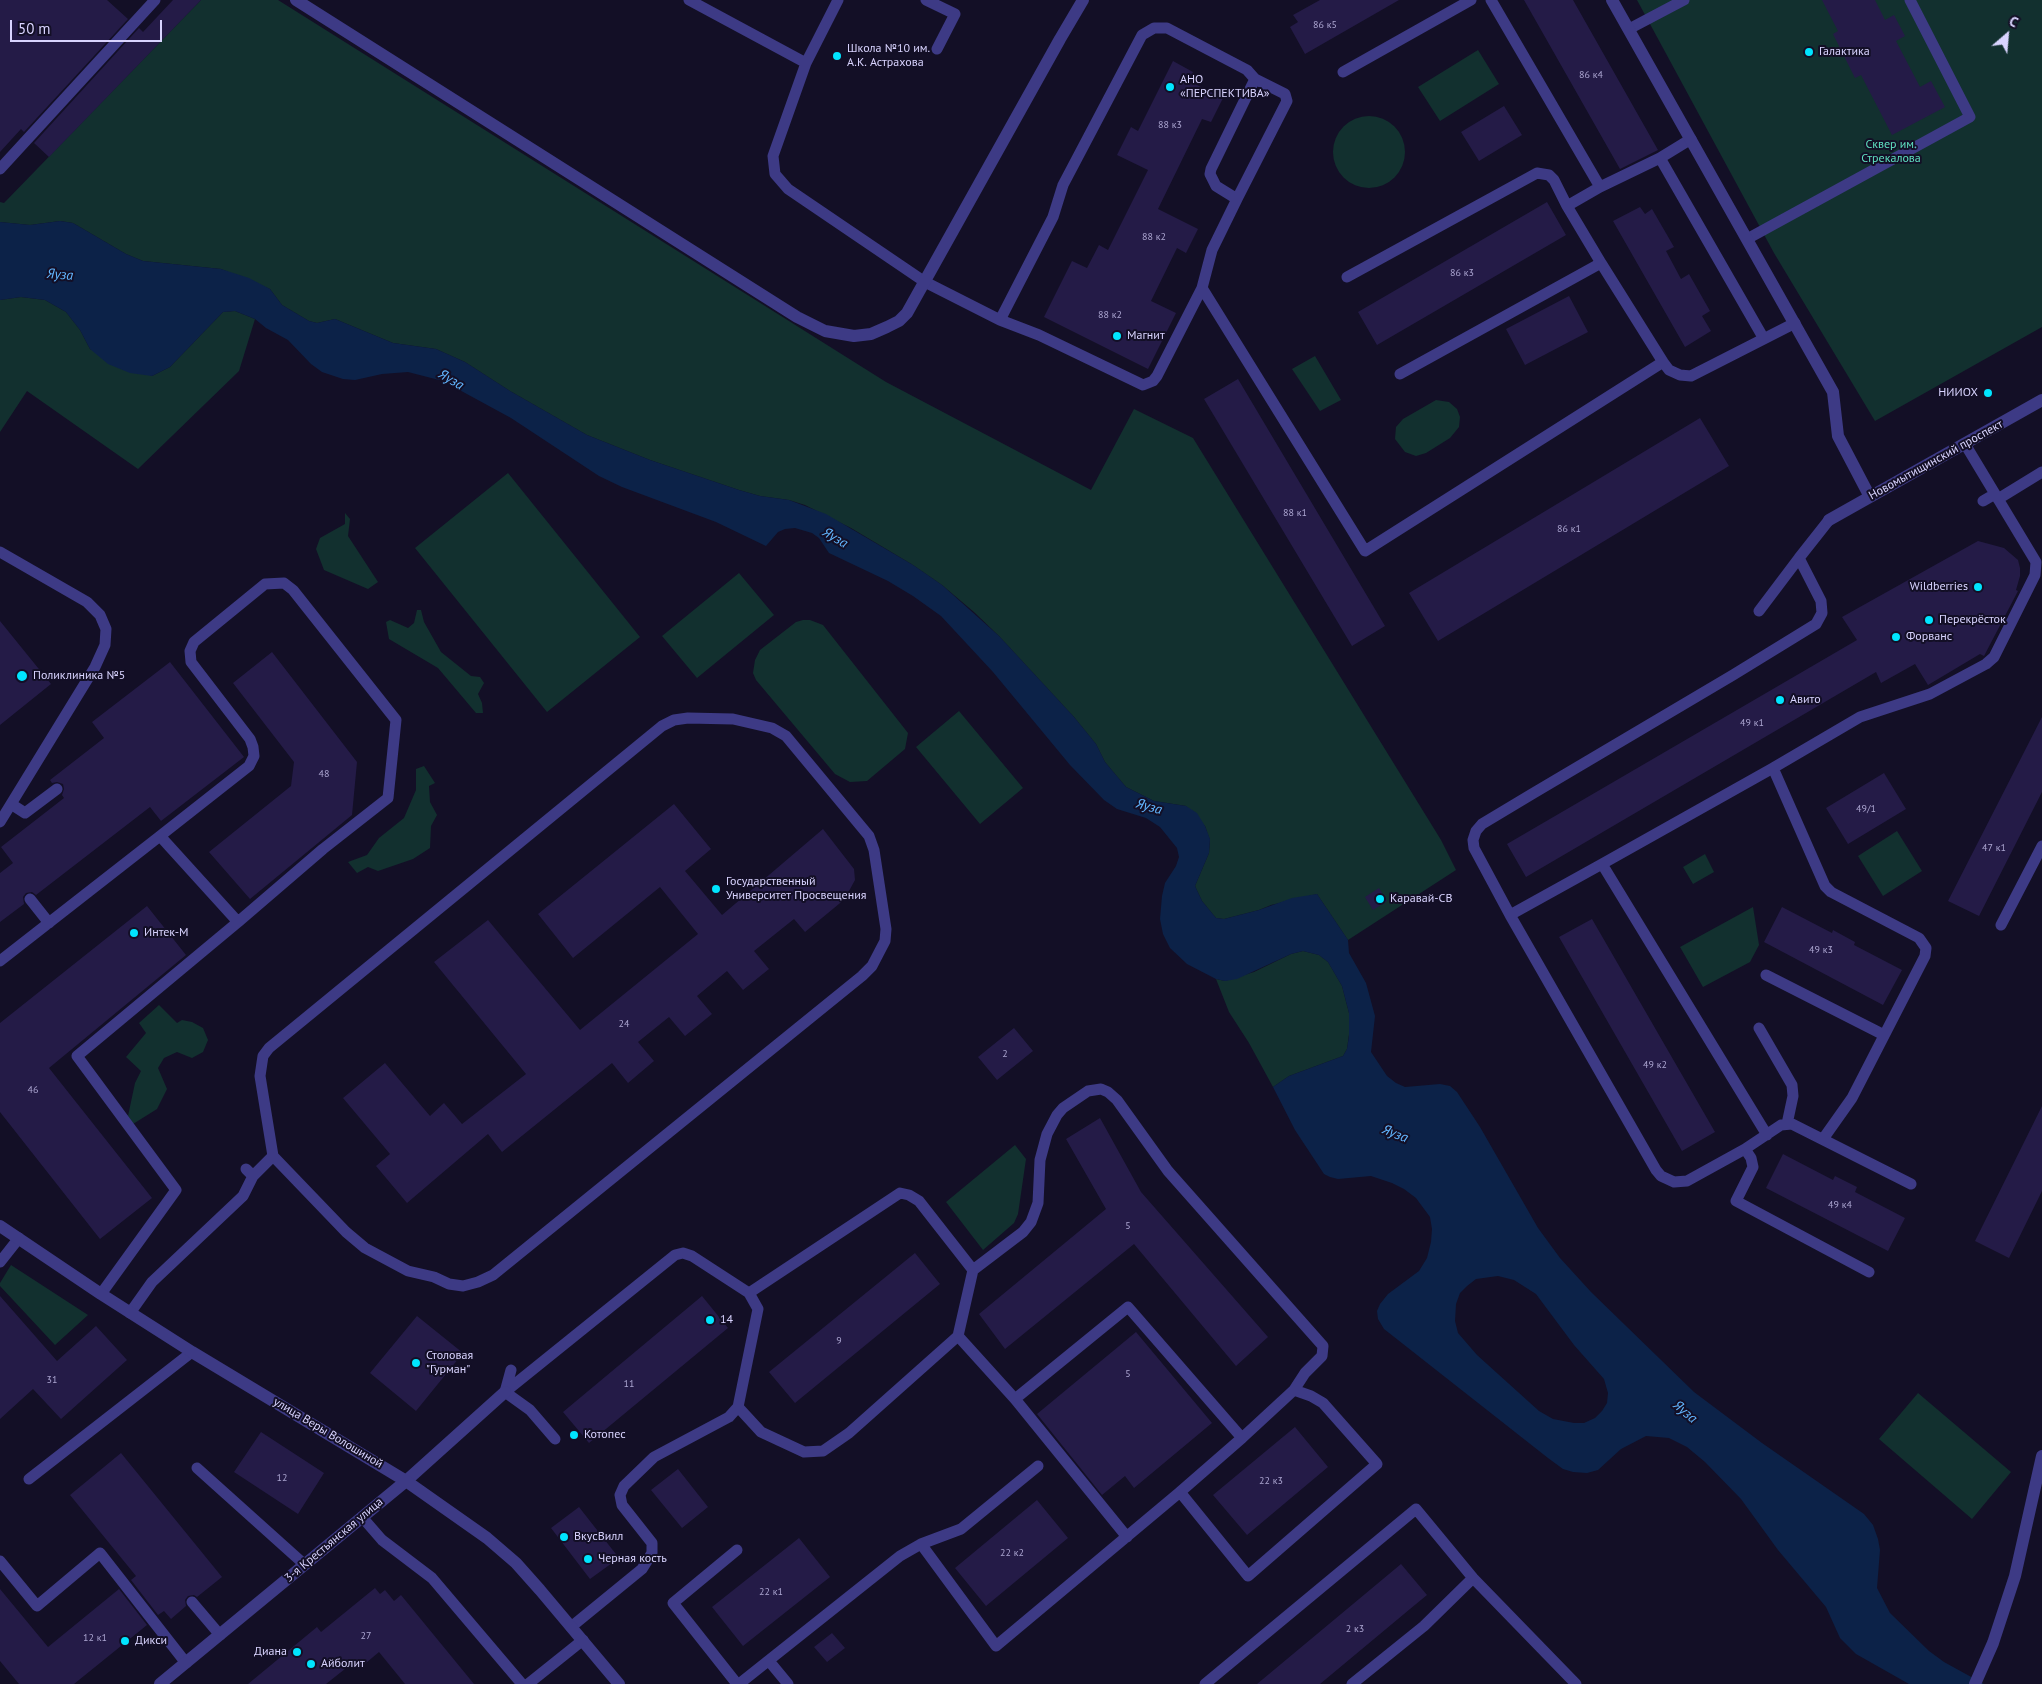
<!DOCTYPE html>
<meta charset="utf-8">
<style>
body{margin:0}
#map{position:relative;width:2042px;height:1684px;overflow:hidden;background:#130f26;font-family:"PT Sans",sans-serif}
canvas{display:block}
.north{position:absolute;left:1982px;top:10px;width:50px;height:50px;-webkit-text-stroke:4px #130f26;paint-order:stroke;rotate:27deg;font-size:14px;font-weight:700;line-height:20px;text-align:center;color:#d9d4ff}
.north::after{content:'';display:block;margin:auto;width:18px;height:22px;background:#d9d4ff;clip-path:polygon(50% 0,100% 100%,50% 72%,0 100%)}
.scale{position:absolute;left:10px;top:20px;width:152px;height:22px;box-sizing:border-box;border:2px solid #d9d4ff;border-top:0;padding-left:6px;font-size:15px;line-height:18px;white-space:nowrap;color:#d9d4ff;-webkit-text-stroke:4px #130f26;paint-order:stroke}
</style>
<div id="map">
<canvas width="2042" height="1684"></canvas>
<div class="north">С</div>
<div class="scale">50 m</div>
</div>
<script>
const ctx = document.querySelector('canvas').getContext('2d');
ctx.lineJoin = 'round';
function paint(path, color) {
  ctx.fillStyle = color;
  ctx.fill(path, 'evenodd');
}
function shape(rows) {
  const path = new Path2D();
  for (const r of rows) {
    if (r.length === 3) {
      path.moveTo(r[0] + r[2], r[1]);
      path.arc(r[0], r[1], r[2], 0, 2 * Math.PI);
      continue;
    }
    path.moveTo(r[0], r[1]);
    for (let i = 2; i < r.length; i += 2) path.lineTo(r[i], r[i + 1]);
  }
  return path;
}
function strokePath(path, color, width, dash) {
  ctx.strokeStyle = color;
  ctx.lineWidth = width;
  ctx.lineCap = dash ? 'butt' : 'round';
  ctx.setLineDash(dash || []);
  ctx.stroke(path);
}
function label(font, color, halo, rows, align = 'center') {
  ctx.font = font + ' "PT Sans",sans-serif';
  ctx.lineWidth = 4;
  ctx.setLineDash([]);
  ctx.textBaseline = 'middle';
  ctx.strokeStyle = halo;
  ctx.fillStyle = color;
  for (const [text, x, y, turn = 0] of rows) {
    ctx.save();
    ctx.translate(x, y);
    ctx.rotate((+turn || 0) * Math.PI / 180);
    ctx.textAlign = isNaN(turn) ? turn : align;
    if (halo) ctx.strokeText(text, 0, 0);
    ctx.fillText(text, 0, 0);
    ctx.restore();
  }
}
const green = shape([
 [201,0,278,0,886,382,1091,490,1134,409,1193,438,1441,840,1456,870,1348,940,1317,894,1271,905,1259,910,1224,919,1216,918,1202,901,1195,886,1209,853,1210,840,1205,826,1186,806,1154,801,1126,787,1105,762,1096,744,1074,717,999,636,974,612,942,585,913,565,851,528,805,505,789,500,760,496,739,490,650,460,587,435,510,391,465,362,436,349,393,343,335,319,317,323,309,321,282,305,270,289,221,269,143,261,126,254,73,223,60,221,30,225,0,222,0,202,4,203],
 [1637,0,2042,0,2042,327,1875,421,1774,253],
 [1478,50,1499,84,1440,121,1418,87],
 [1369,152,36],
 [21,297,45,300,66,312,80,330,90,349,152,376,170,367,223,312,235,311,255,319,239,371,138,469,27,391,0,432,0,300],
 [1315,356,1341,400,1320,411,1292,369],
 [1436,400,1449,402,1457,409,1460,417,1459,427,1450,438,1426,453,1416,456,1405,452,1395,439,1396,427,1403,419],
 [508,473,640,637,547,712,415,548],
 [345,513,350,519,348,536,378,582,368,589,324,570,316,549,320,538,345,524],
 [739,573,774,615,697,678,662,636],
 [417,610,421,610,424,622,441,652,471,676,480,677,484,683,478,694,482,703,483,713,476,713,438,668,389,639,386,622,390,620,408,628,414,623],
 [803,620,810,620,823,625,908,733,905,749,867,781,850,782,835,774,756,680,753,673,755,660,760,650,796,622],
 [959,711,1023,788,980,824,916,747],
 [424,766,435,783,429,786,430,802,437,815,431,826,430,848,413,859,378,871,368,867,357,873,348,862,367,855,379,838,404,818,416,790,416,769],
 [1897,831,1922,871,1883,896,1858,856],
 [1705,854,1714,872,1693,884,1683,867],
 [1753,907,1759,945,1750,962,1703,987,1680,947],
 [1303,951,1319,955,1328,962,1342,986,1349,1013,1350,1027,1347,1049,1343,1056,1289,1076,1273,1087,1249,1043,1229,1012,1216,979,1225,981,1254,972,1291,954],
 [159,1005,177,1023,182,1020,192,1022,203,1028,208,1040,203,1052,192,1058,177,1052,164,1058,158,1068,167,1089,157,1109,133,1124,128,1116,135,1083,141,1071,126,1057,146,1033,139,1023],
 [1015,1145,1026,1159,1018,1214,1014,1223,983,1250,946,1202],
 [11,1265,88,1315,55,1345,0,1286,0,1283],
 [1918,1393,2011,1472,1972,1519,1879,1439]
]);
const water = shape([
 [60,221,73,223,126,254,143,261,221,269,249,278,270,289,282,305,309,321,317,323,335,319,393,343,436,349,465,362,510,391,587,435,650,460,739,490,760,496,789,500,826,514,913,565,942,585,999,636,1074,717,1096,744,1105,762,1126,787,1154,801,1186,806,1197,813,1205,826,1210,839,1209,853,1195,886,1202,901,1216,918,1224,919,1259,910,1292,898,1317,894,1348,940,1349,953,1366,983,1375,1016,1371,1052,1387,1076,1396,1083,1405,1087,1440,1084,1450,1086,1457,1092,1480,1127,1538,1228,1560,1258,1591,1292,1694,1392,1762,1443,1864,1514,1873,1525,1878,1539,1880,1550,1877,1588,1890,1613,1929,1651,1944,1662,1984,1684,1909,1684,1856,1654,1840,1638,1826,1607,1778,1550,1741,1499,1705,1462,1687,1447,1669,1438,1646,1436,1621,1449,1598,1470,1587,1473,1573,1472,1563,1469,1548,1458,1384,1329,1378,1319,1377,1311,1380,1304,1388,1294,1419,1271,1427,1258,1431,1242,1432,1229,1430,1217,1416,1198,1404,1189,1392,1183,1371,1176,1338,1179,1330,1177,1324,1174,1295,1130,1273,1087,1289,1076,1343,1056,1347,1049,1349,1036,1349,1013,1342,986,1328,962,1319,955,1303,951,1291,954,1237,979,1225,981,1216,979,1187,964,1170,948,1163,934,1160,919,1162,896,1165,883,1176,866,1179,857,1177,848,1160,827,1146,818,1117,809,1104,800,1070,765,993,672,941,616,913,596,888,581,829,553,819,538,812,533,795,528,785,529,778,532,766,546,716,522,622,487,599,476,511,418,443,381,408,372,382,374,355,380,343,379,322,372,311,364,288,340,266,328,255,319,235,311,223,312,170,367,152,376,130,373,108,364,90,349,80,330,66,312,45,300,21,297,0,300,0,222,30,225],
 [1498,1276,1514,1280,1536,1294,1574,1345,1604,1379,1608,1393,1607,1403,1602,1411,1595,1418,1584,1423,1574,1423,1553,1419,1539,1411,1477,1355,1458,1333,1455,1321,1456,1304,1460,1293,1467,1286,1476,1279]
]);
const building = shape([
 [0,0,107,0,128,19,24,132,21,129,0,152],
 [173,0,201,0,49,157,34,143,139,28,143,32],
 [1320,0,1399,0,1305,54,1290,27,1298,22,1293,15],
 [1524,0,1573,0,1658,150,1620,169],
 [1822,0,1875,0,1885,20,1894,15,1905,36,1896,41,1920,87,1931,81,1945,107,1892,135,1861,75,1855,78,1833,34,1838,31],
 [1173,61,1193,72,1189,81,1223,98,1211,122,1202,119,1158,209,1198,229,1186,253,1177,248,1151,301,1176,313,1148,369,1044,317,1072,261,1087,268,1099,245,1108,250,1148,170,1117,155,1131,127,1138,131],
 [1504,106,1522,135,1479,161,1461,132],
 [1547,202,1566,235,1377,345,1358,312],
 [1640,207,1645,214,1652,209,1674,247,1666,251,1681,279,1689,274,1710,311,1702,316,1711,331,1685,347,1613,221],
 [1569,296,1588,332,1525,365,1506,329],
 [1238,379,1385,626,1352,646,1204,399],
 [1700,418,1729,466,1438,641,1409,593],
 [1978,541,2004,548,2018,560,2020,568,2020,576,2016,590,2018,591,1984,656,1980,654,1928,685,1915,664,1881,683,1876,672,1526,877,1507,844,1857,640,1842,617],
 [0,621,51,684,0,725],
 [272,652,357,762,352,815,250,899,209,852,291,786,294,762,233,683],
 [170,662,244,757,161,821,150,807,36,895,32,892,26,893,23,897,24,904,0,922,0,873,13,863,1,847,64,798,62,795,64,789,63,784,57,782,52,783,50,780,104,738,92,722],
 [2042,717,2042,792,1979,916,1948,901],
 [1884,773,1906,809,1848,844,1826,808],
 [674,804,711,849,685,871,722,915,823,829,854,869,855,880,849,891,851,894,805,932,794,919,754,951,769,969,743,990,727,971,697,996,712,1014,685,1036,669,1017,638,1042,654,1061,628,1083,612,1063,502,1152,488,1134,407,1203,376,1166,390,1154,343,1098,385,1063,430,1116,444,1103,462,1124,526,1074,434,962,488,920,580,1030,698,934,660,887,573,958,538,914],
 [1379,888,1387,901,1373,910,1365,897],
 [147,906,186,955,49,1068,152,1198,100,1239,0,1112,0,1023],
 [1782,907,1832,933,1833,930,1855,942,1854,945,1902,970,1883,1005,1764,942],
 [1592,919,1715,1132,1682,1151,1559,937],
 [1014,1028,1033,1051,997,1080,978,1057],
 [2042,1106,2042,1191,2009,1258,1975,1241],
 [1100,1118,1141,1192,1268,1337,1236,1366,1134,1244,1005,1349,979,1314,1106,1209,1066,1139],
 [1783,1154,1833,1180,1835,1176,1857,1187,1855,1192,1905,1218,1888,1251,1766,1188],
 [915,1253,940,1284,795,1403,769,1372],
 [0,1296,57,1361,96,1326,127,1360,61,1419,33,1389,0,1419],
 [702,1296,728,1328,589,1443,563,1412],
 [417,1316,463,1353,416,1411,370,1373],
 [1136,1332,1212,1423,1134,1488,1125,1476,1102,1495,1037,1414],
 [1295,1427,1328,1467,1247,1535,1213,1495],
 [261,1432,324,1473,298,1514,234,1472],
 [121,1453,222,1577,197,1597,194,1595,188,1596,185,1600,186,1606,171,1619,164,1611,158,1615,131,1580,136,1576,70,1495],
 [678,1469,708,1507,682,1528,651,1490],
 [1037,1500,1068,1538,986,1606,955,1568],
 [579,1507,619,1558,590,1579,551,1528],
 [799,1538,830,1577,743,1646,712,1607],
 [1401,1564,1427,1595,1410,1609,1320,1684,1257,1684],
 [375,1588,380,1594,385,1590,394,1601,401,1595,474,1684,405,1684,379,1652,360,1668,355,1661,326,1684,248,1684,317,1627,321,1632],
 [0,1589,48,1647,119,1589,147,1625,74,1684,19,1684,0,1661],
 [832,1633,845,1648,827,1662,814,1647]
]);
const service = shape([
 [689,0,806,63,773,156,775,174,788,189,925,282,1000,320,1039,335,1143,385,1153,381,1157,376,1202,288,1212,250,1237,199,1216,186,1210,174,1211,169,1255,79,1247,70,1167,28,1154,28,1142,35,1063,185,1053,217,1000,320],
 [926,0,955,14,937,49],
 [1491,0,1600,187],
 [1629,29,1684,0],
 [806,63,838,0],
 [1343,72,1471,0],
 [1660,158,1764,339],
 [0,169,155,0],
 [1237,199,1287,101,1285,94,1255,79],
 [1747,239,1970,117,1910,0],
 [1601,263,1663,362],
 [1347,277,1537,173,1549,175,1554,180,1567,206,1600,187,1660,158,1691,139],
 [1202,288,1365,551,1663,362,1669,370,1680,375,1691,376,1795,323],
 [1400,374,1601,263,1567,206],
 [1998,499,2042,472],
 [1983,501,1995,494],
 [0,552,87,602,100,615,106,629,105,645,95,667,0,822],
 [1759,611,1799,558],
 [11,804,25,813,57,789],
 [160,836,249,766,254,756,253,747,250,739,191,662,190,651,194,642,265,584,284,583,293,590,396,720,388,798,323,849,238,922],
 [1602,864,1773,768],
 [30,899,49,923],
 [1510,915,1474,848,1473,840,1476,831,1482,824,1532,794,1733,675,1816,624,1822,613,1821,601,1799,558,1829,520],
 [2001,925,2042,846],
 [0,961,160,836,238,922,77,1056,176,1190,101,1294],
 [1766,975,1884,1035],
 [1759,1028,1792,1085,1793,1096,1787,1124],
 [1823,1139,1852,1098,1925,956,1926,948,1919,938,1831,892,1825,886,1773,768,1860,717,1930,694,1986,664,1994,657,2035,575,2036,562,1965,444],
 [1745,1149,1687,1181,1674,1182,1661,1176,1656,1170,1510,915,1602,864,1767,1135],
 [253,1176,273,1156,346,1232,365,1248,408,1271,434,1277,449,1284,463,1286,478,1282,493,1275,862,976,872,966,885,941,886,929,874,850,869,836,786,736,772,728,733,719,688,718,674,720,662,726,269,1048,263,1056,260,1076,273,1156],
 [0,1262,19,1238],
 [1869,1272,1736,1201,1753,1167,1751,1158,1745,1149,1781,1125,1792,1124,1911,1184],
 [749,1293,900,1193,909,1195,919,1201,973,1270],
 [130,1313,152,1282,243,1196,253,1176,246,1169],
 [505,1392,675,1255,683,1253,692,1256,749,1293,758,1309,738,1407,729,1417,654,1457,624,1486,620,1495,622,1505,652,1543,652,1553,642,1569,571,1627],
 [505,1392,530,1410,555,1439],
 [505,1392,511,1370],
 [1015,1399,1127,1537],
 [738,1407,761,1432,804,1452,823,1451,849,1433,958,1336],
 [197,1468,305,1565],
 [29,1479,192,1352],
 [1180,1492,1242,1438,1294,1390,1305,1373,1322,1356,1323,1346,1168,1171,1117,1100,1108,1092,1101,1089,1088,1091,1063,1108,1057,1115,1047,1134,1040,1160,1038,1203,1031,1222,1023,1232,973,1270,958,1336,1015,1399,1128,1307,1242,1438],
 [362,1517,382,1540,432,1578,522,1684],
 [921,1544,961,1529,1038,1466],
 [737,1550,673,1603,737,1684],
 [0,1561,37,1606,100,1553,186,1663],
 [192,1602,220,1635],
 [769,1661,788,1684],
 [528,1684,583,1640],
 [739,1684,900,1556,921,1544,996,1646,1180,1492,1248,1576,1377,1464,1323,1403,1311,1396,1294,1390],
 [1205,1684,1416,1509,1473,1578,1576,1684],
 [1352,1684,1424,1626,1473,1578]
]);
const minor = shape([
 [296,0,797,317,825,331,854,336,871,334,887,327,899,321,907,313,1060,39,1083,0],
 [1612,0,1833,392,1838,436,1870,497],
 [1829,520,2042,400],
 [406,1481,505,1392],
 [1975,1684,1993,1643,2015,1576,2042,1456]
]);
const tertiary = shape([
 [0,1226,101,1294,192,1352,406,1481,487,1538,516,1563,540,1590,619,1684],
 [160,1684,406,1481]
]);
const markers = [
 [1809,52,5,"#00e5ff"],
 [837,56,5,"#00e5ff"],
 [1170,87,5,"#00e5ff"],
 [1117,336,5,"#00e5ff"],
 [1988,393,5,"#00e5ff"],
 [1978,587,5,"#00e5ff"],
 [1929,620,5,"#00e5ff"],
 [1896,637,5,"#00e5ff"],
 [22,676,6,"#00e5ff"],
 [1780,700,5,"#00e5ff"],
 [716,889,5,"#00e5ff"],
 [1380,899,5,"#00e5ff"],
 [134,933,5,"#00e5ff"],
 [710,1320,5,"#00e5ff"],
 [416,1363,5,"#00e5ff"],
 [574,1435,5,"#00e5ff"],
 [564,1537,5,"#00e5ff"],
 [588,1559,5,"#00e5ff"],
 [125,1641,5,"#00e5ff"],
 [297,1652,5,"#00e5ff"],
 [311,1664,5,"#00e5ff"]
];
const numberNames = [
 ["86 к5",1325,25],
 ["86 к4",1591,75],
 ["88 к3",1170,125],
 ["88 к2",1154,237],
 ["86 к3",1462,273],
 ["88 к2",1110,315],
 ["88 к1",1295,513],
 ["86 к1",1569,529],
 ["49 к1",1752,723],
 ["48",324,774],
 ["49/1",1866,809],
 ["47 к1",1994,848],
 ["49 к3",1821,950],
 ["24",624,1024],
 ["2",1005,1054],
 ["49 к2",1655,1065],
 ["46",33,1090],
 ["49 к4",1840,1205],
 ["5",1128,1226],
 ["9",839,1341],
 ["5",1128,1374],
 ["31",52,1380],
 ["11",629,1384],
 ["12",282,1478],
 ["22 к3",1271,1481],
 ["22 к2",1012,1553],
 ["22 к1",771,1592],
 ["2 к3",1355,1629],
 ["27",366,1636],
 ["12 к1",95,1638]
];
const poiNames = [
 ["Школа №10 им.",847,49],
 ["А.К. Астрахова",847,63],
 ["Галактика",1819,52],
 ["АНО",1180,80],
 ["«ПЕРСПЕКТИВА»",1180,94],
 ["Магнит",1127,336],
 ["НИИОХ",1978,393,"right"],
 ["Wildberries",1968,587,"right"],
 ["Перекрёсток",1939,620],
 ["Форванс",1906,637],
 ["Поликлиника №5",33,676],
 ["Авито",1790,700],
 ["Государственный",726,882],
 ["Университет Просвещения",726,896],
 ["Каравай-СВ",1390,899],
 ["Интек-М",144,933],
 ["14",720,1320],
 ["Столовая",426,1356],
 ["\"Гурман\"",426,1370],
 ["Котопес",584,1435],
 ["ВкусВилл",574,1537],
 ["Черная кость",598,1559],
 ["Дикси",135,1641],
 ["Диана",287,1652,"right"],
 ["Айболит",321,1664]
];
const parkNames = [
 ["Сквер им.",1891,145],
 ["Стрекалова",1891,159]
];
const streetNames = [
 ["Новомытищинский проспект",1936,460,-29],
 ["улица Веры Волошиной",328,1433,31],
 ["3-я Крестьянская улица",334,1540,-40]
];
const waterNames = [
 ["Яуза",60,275,4],
 ["Яуза",451,380,30],
 ["Яуза",835,538,31],
 ["Яуза",1149,807,16],
 ["Яуза",1395,1134,22],
 ["Яуза",1685,1412,40]
];
paint(green, '#12302f');
paint(water, '#0c2248');
paint(building, '#241b47');
strokePath(service, '#3d3a85', 11);
strokePath(minor, '#3d3a85', 12);
strokePath(tertiary, '#3d3a85', 12);
for (const [x, y, r, color] of markers) {
  const dot = new Path2D();
  dot.arc(x, y, r, 0, 2 * Math.PI);
  ctx.fillStyle = color;
  ctx.fill(dot);
  strokePath(dot, '#130f26', 2);
}
label('10px', '#aca6d1', null, numberNames);
label('12px', '#d9d4ff', '#130f26', poiNames, 'left');
label('12px', '#5fe0c0', '#130f26', parkNames);
label('12px', '#d9d4ff', '#130f26', streetNames);
label('italic 14px', '#62b6ff', '#130f26', waterNames);
</script>
